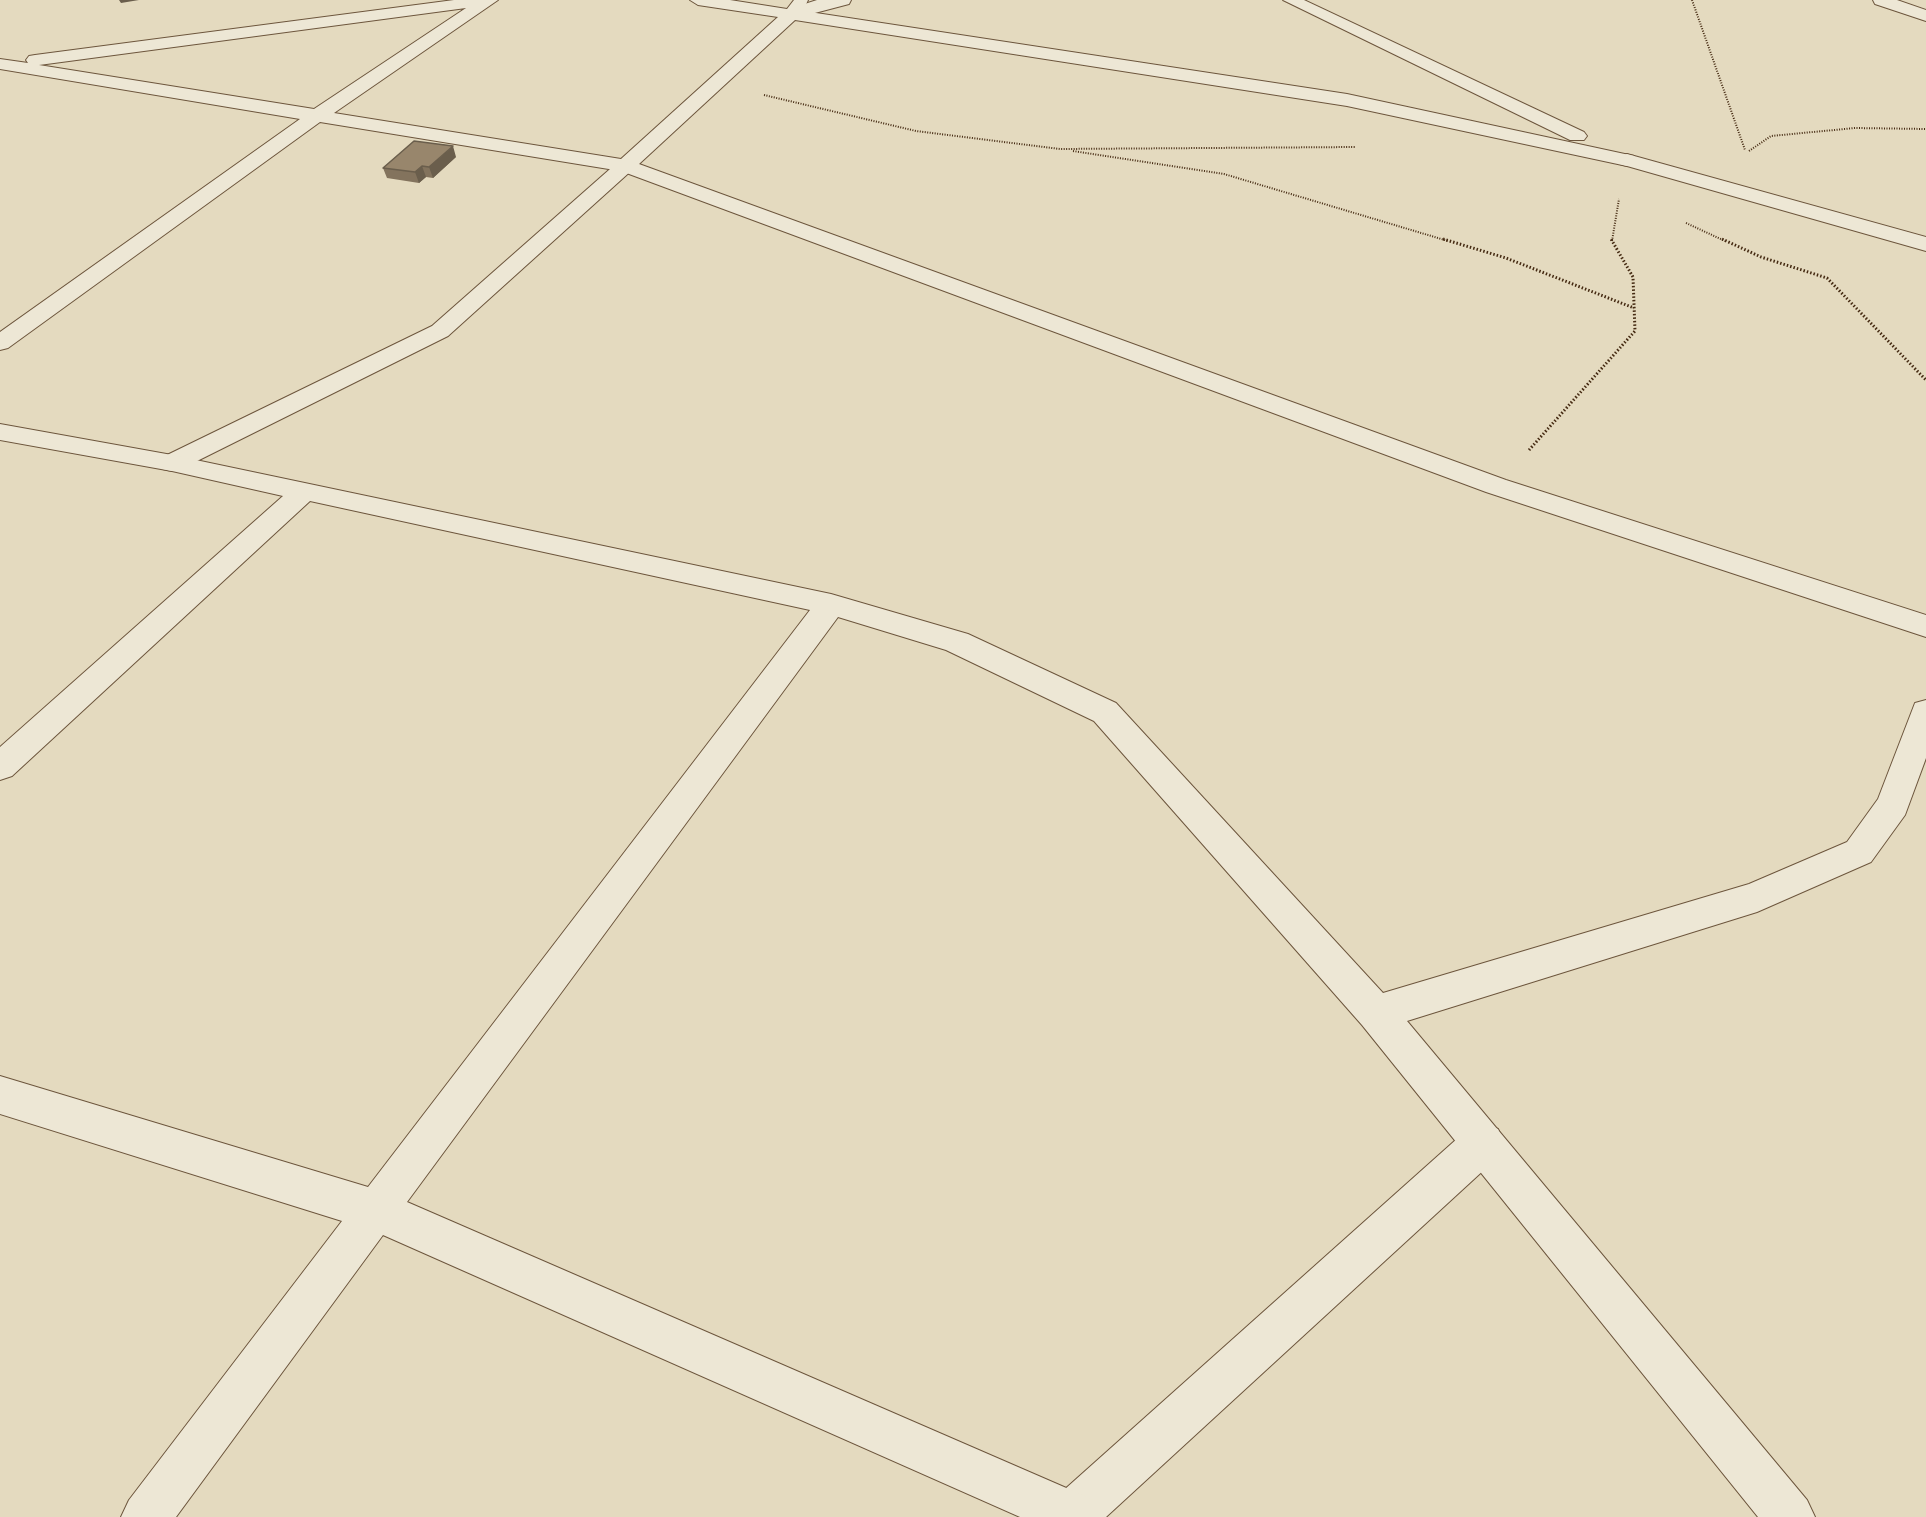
<!DOCTYPE html>
<style>
body{margin:0}
canvas{display:block;background:#e4dabf}
</style>
<canvas width="1926" height="1517"></canvas>
<script>
const ctx = document.querySelector('canvas').getContext('2d');
ctx.lineJoin = 'round';
function shape(rows) {
  const path = new Path2D();
  for (const r of rows) {
    path.moveTo(r[0], r[1]);
    for (let i = 2; i < r.length; i += 2) path.lineTo(r[i], r[i + 1]);
  }
  return path;
}
function strokePath(path, color, width, dash) {
  ctx.strokeStyle = color;
  ctx.lineWidth = width;
  ctx.lineCap = dash ? 'butt' : 'round';
  ctx.setLineDash(dash || []);
  ctx.stroke(path);
}
function paint(path, color) {
  ctx.fillStyle = color;
  ctx.fill(path, 'evenodd');
}
const pathFar1 = shape([
 [1692,0,1745,150],
 [764,95,916,131,1060,149,1355,147],
 [1073,151,1224,174,1448,241],
 [1749,151,1771,136,1855,128,1926,129],
 [1686,223,1725,241],
 [1612,241,1619,199]
]);
const path = shape([
 [1443,239,1506,258,1634,308],
 [1722,239,1761,257,1827,278,1926,380],
 [1529,450,1635,331,1633,277,1611,239]
]);
const lane = shape([
 [817,0,851,0,849,4,792,19,784,14,786,10,817,0],
 [1627,154,1926,237,1926,251,1620,164,1617,160,1620,156,1627,154],
 [625,160,632,162,635,166,632,170,448,336,181,469,172,471,163,469,159,463,163,457,432,326,618,162,625,160],
 [1483,1123,1498,1129,1504,1143,1498,1157,1106,1517,1048,1517,1055,1498,1468,1129,1483,1123]
]);
const street = shape([
 [454,0,498,0,334,113,621,159,778,17,698,5,690,0,730,0,787,9,794,0,808,0,803,11,1347,94,1634,156,1637,160,1634,164,1627,166,1347,106,795,20,639,164,1506,480,1926,615,1926,637,1486,492,621,171,320,122,8,348,0,350,0,332,300,119,0,69,0,59,28,63,26,60,29,56,35,55,454,0],
 [466,8,314,109,39,65,466,8],
 [1283,0,1304,0,1584,132,1587,136,1584,140,1570,140,1283,0],
 [1873,0,1897,0,1926,10,1926,21,1875,4,1873,0],
 [0,424,172,455,831,594,968,634,1116,703,1383,993,1749,884,1847,842,1878,799,1915,703,1926,700,1926,758,1905,815,1871,862,1757,912,1407,1021,1807,1500,1815,1517,1758,1517,1362,1025,1094,721,946,650,838,617,407,1202,1094,1500,1102,1517,1020,1517,383,1235,176,1517,121,1517,129,1500,342,1221,0,1114,0,1076,368,1187,810,610,310,501,12,776,0,780,0,747,283,496,172,471,0,440,0,424]
]);
const wall = shape([
 [456,157,433,178,426,177,419,183,387,178,383,168]
]);
const shadedWall = shape([
 [119,0,139,0,121,3],
 [453,146,456,157,433,178,429,167],
 [422,166,426,177,419,183,415,172]
]);
const building = shape([
 [414,141,453,146,429,167,422,166,415,172,383,168,414,141]
]);
strokePath(lane, '#6d563d', 2);
strokePath(street, '#6d563d', 2);
strokePath(pathFar1, '#452a12', 2, [1, 1.5]);
strokePath(path, '#452a12', 3, [1.5, 2]);
paint(lane, '#ede7d5');
paint(street, '#ede7d5');
paint(wall, '#83735d');
paint(shadedWall, '#6a5e4c');
paint(building, '#98866c');
strokePath(building, '#6a5e4c', 1.5);
</script>
